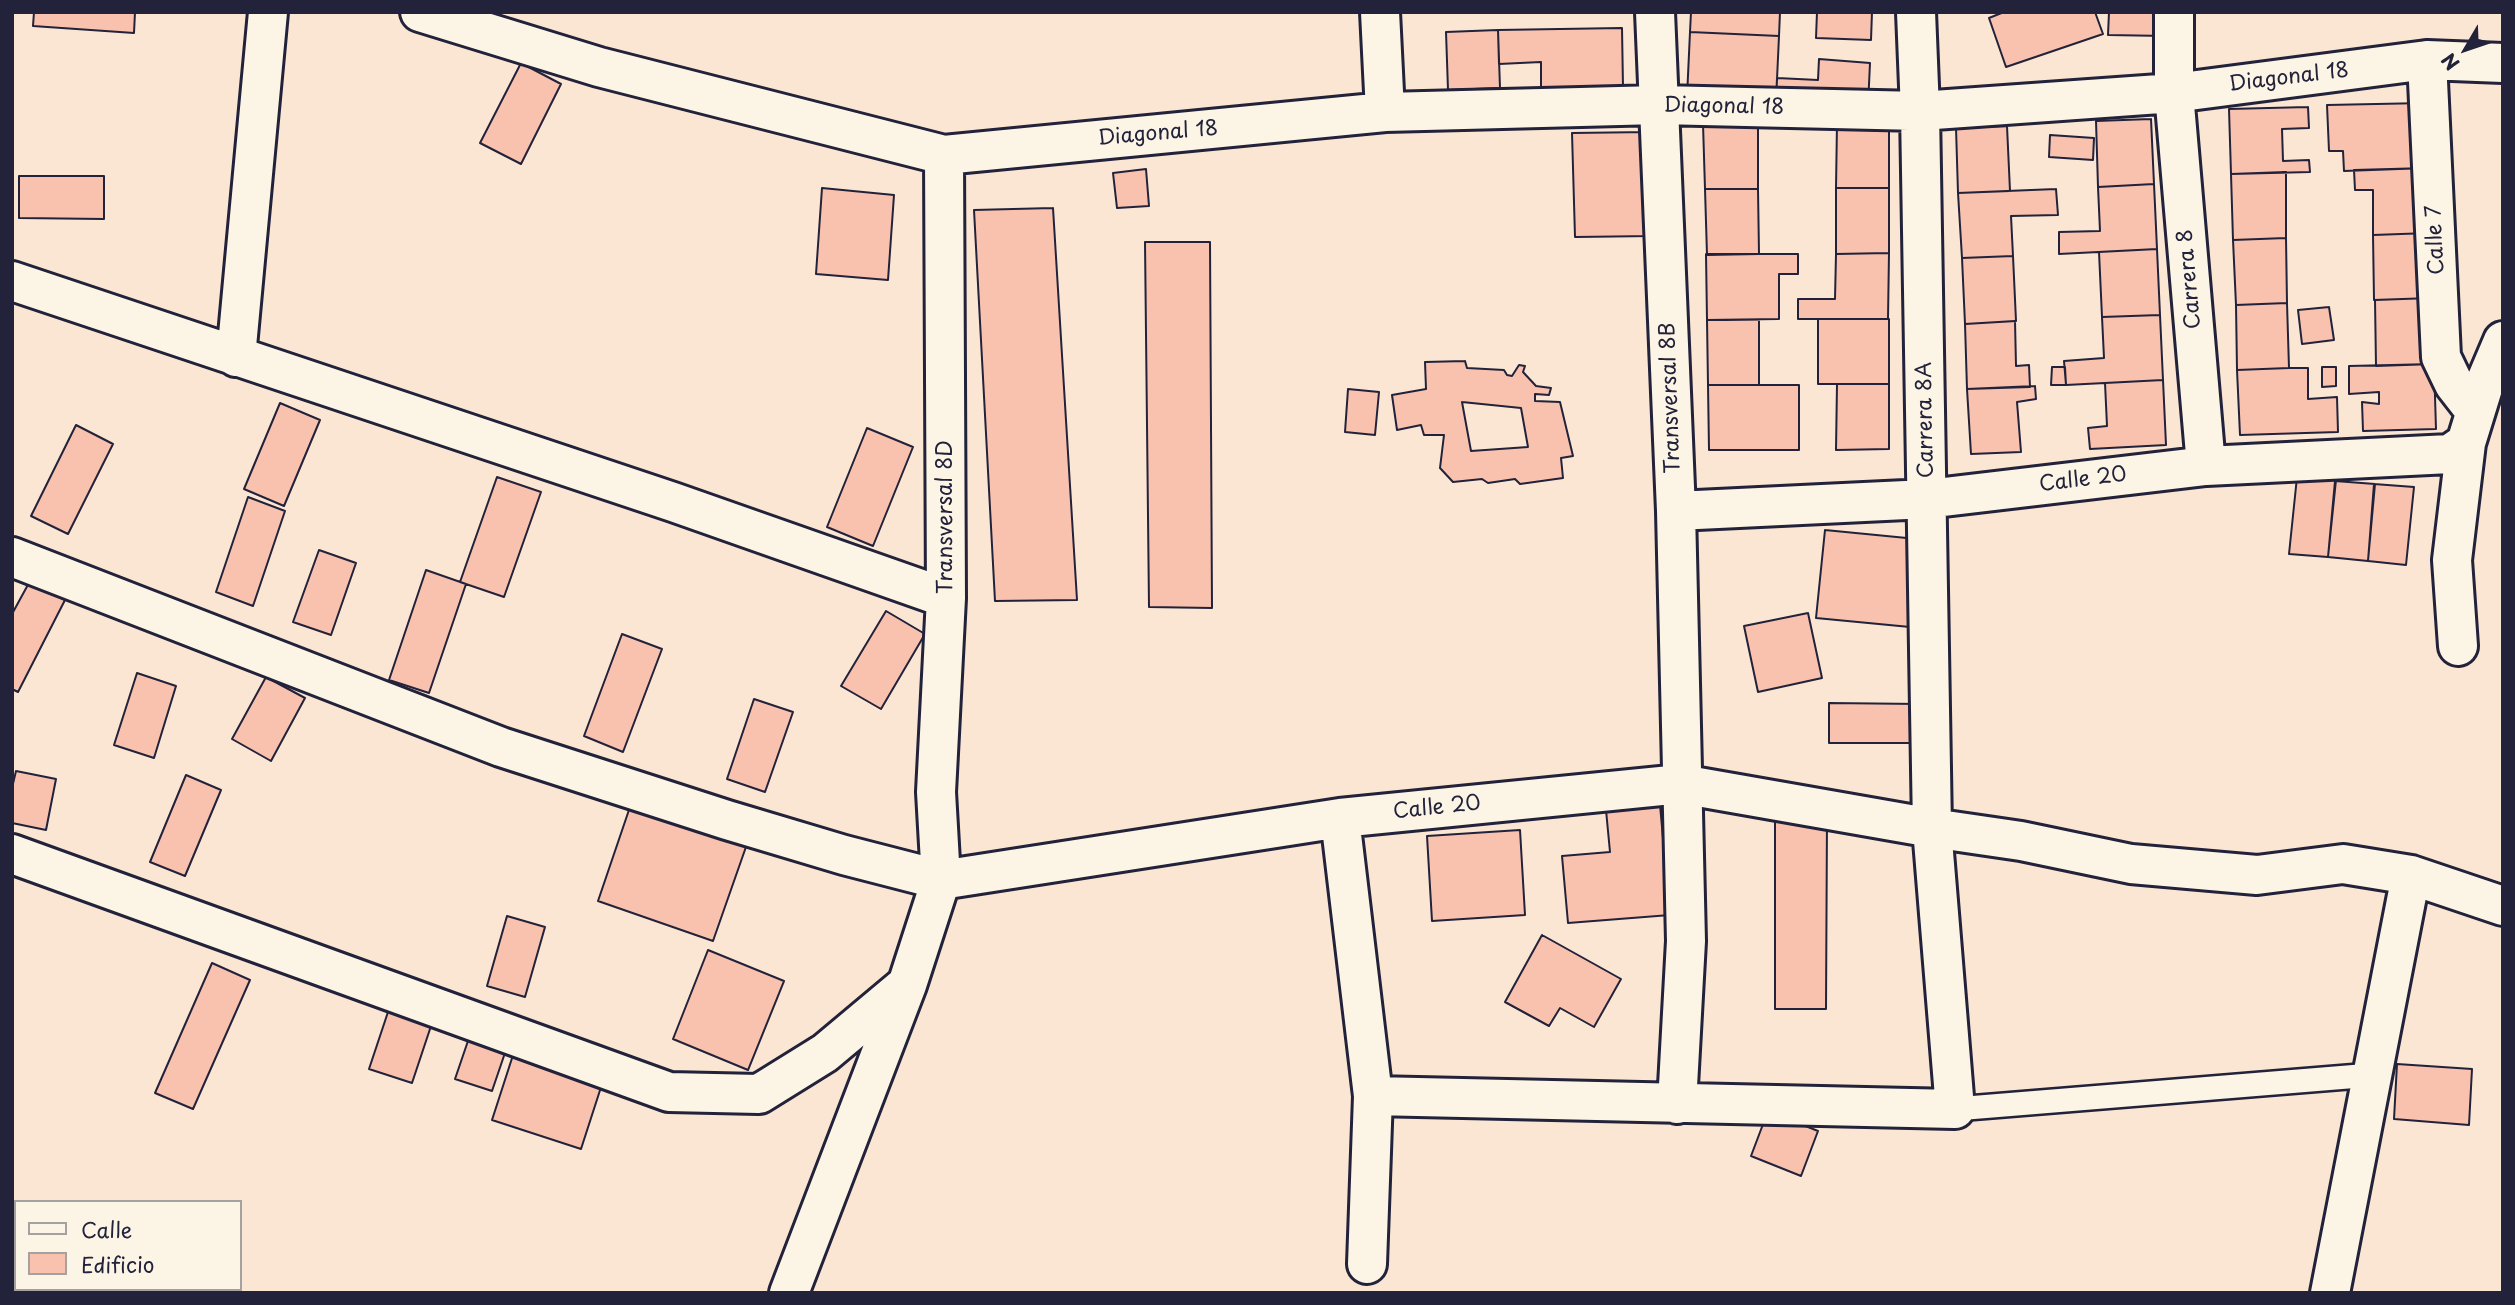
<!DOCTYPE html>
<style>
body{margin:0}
#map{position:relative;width:2515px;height:1305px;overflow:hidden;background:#fbe6d4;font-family:"Playpen Sans",sans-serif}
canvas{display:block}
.frame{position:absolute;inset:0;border:14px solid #22223b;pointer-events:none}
.legend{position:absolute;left:14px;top:1200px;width:228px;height:91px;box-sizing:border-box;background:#fcf5e5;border:2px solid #a5a1a1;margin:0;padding:9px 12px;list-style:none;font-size:21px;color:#22223b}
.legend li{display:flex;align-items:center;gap:14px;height:35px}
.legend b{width:35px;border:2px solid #a5a1a1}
.north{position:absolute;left:2431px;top:14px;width:70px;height:70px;-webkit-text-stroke:5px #fcf5e5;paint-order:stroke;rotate:231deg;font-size:19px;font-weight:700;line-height:28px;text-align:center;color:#22223b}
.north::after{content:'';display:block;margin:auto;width:24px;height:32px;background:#22223b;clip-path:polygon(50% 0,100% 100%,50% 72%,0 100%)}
</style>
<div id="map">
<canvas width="2515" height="1305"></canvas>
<div class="frame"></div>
<ul class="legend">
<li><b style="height:9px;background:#fcf5e5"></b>Calle</li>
<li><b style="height:19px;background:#f9c2ae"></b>Edificio</li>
</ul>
<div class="north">N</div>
</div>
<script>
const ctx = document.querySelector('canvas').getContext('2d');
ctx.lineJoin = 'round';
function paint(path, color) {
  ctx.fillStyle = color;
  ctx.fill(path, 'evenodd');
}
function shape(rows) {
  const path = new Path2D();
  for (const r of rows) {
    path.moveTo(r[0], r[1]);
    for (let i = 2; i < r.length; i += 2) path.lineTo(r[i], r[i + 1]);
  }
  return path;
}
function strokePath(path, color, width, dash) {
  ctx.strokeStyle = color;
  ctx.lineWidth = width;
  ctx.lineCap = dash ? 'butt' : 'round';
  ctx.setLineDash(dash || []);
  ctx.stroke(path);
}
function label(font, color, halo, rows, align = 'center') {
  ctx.font = font + ' "Playpen Sans",sans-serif';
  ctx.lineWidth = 6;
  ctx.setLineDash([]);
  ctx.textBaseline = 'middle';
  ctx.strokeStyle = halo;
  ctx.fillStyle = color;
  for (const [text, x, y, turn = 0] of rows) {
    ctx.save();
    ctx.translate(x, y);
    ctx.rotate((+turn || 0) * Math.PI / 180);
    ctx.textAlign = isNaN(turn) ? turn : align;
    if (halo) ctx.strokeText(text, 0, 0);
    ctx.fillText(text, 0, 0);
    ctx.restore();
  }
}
const building = shape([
 [34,12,135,12,134,33,33,26,34,12],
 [1691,12,1780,12,1779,36,1690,32,1691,12],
 [1817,12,1872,12,1871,40,1816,38,1817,12],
 [2004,12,2095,12,2103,34,2006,67,1989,18,2004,12],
 [2109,12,2166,12,2166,36,2108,35,2109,12],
 [1622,28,1623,87,1541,88,1541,62,1499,64,1498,30,1622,28],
 [1498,30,1500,88,1448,90,1446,32,1498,30],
 [1690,32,1779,36,1776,101,1687,97,1690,32],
 [1819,59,1870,63,1868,106,1776,101,1777,78,1818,80,1819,59],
 [521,63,561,84,521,164,480,143,521,63],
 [2425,103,2427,168,2344,171,2343,151,2329,151,2327,105,2425,103],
 [2308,107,2309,128,2282,129,2283,161,2309,160,2310,172,2231,174,2229,109,2308,107],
 [2151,119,2154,184,2098,187,2096,121,2151,119],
 [1837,123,1889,123,1889,188,1836,188,1837,123],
 [1703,124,1758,124,1758,189,1705,189,1703,124],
 [2007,126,2010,191,1958,193,1956,128,2007,126],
 [1649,132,1652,236,1575,237,1572,133,1649,132],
 [2050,135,2094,138,2093,160,2049,157,2050,135],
 [2427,168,2429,233,2373,235,2373,190,2355,190,2354,170,2427,168],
 [1146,169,1149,206,1117,208,1113,173,1146,169],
 [2286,172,2286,238,2233,240,2231,174,2286,172],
 [19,176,104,176,104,219,19,218,19,176],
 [2154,184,2157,249,2059,254,2059,232,2100,231,2098,187,2154,184],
 [822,188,894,195,888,280,816,274,822,188],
 [1836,188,1889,188,1889,253,1836,254,1836,188],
 [1705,189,1758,189,1759,254,1707,255,1705,189],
 [2056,189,2058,215,2011,216,2013,256,1962,258,1958,193,2056,189],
 [1053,208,1077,600,995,601,974,210,1053,208],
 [2429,233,2431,298,2374,300,2373,235,2429,233],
 [2286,238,2287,303,2236,305,2233,240,2286,238],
 [1145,242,1210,242,1212,608,1149,607,1145,242],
 [2157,249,2160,315,2102,317,2099,252,2157,249],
 [1889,253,1888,319,1798,319,1798,299,1835,299,1836,254,1889,253],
 [1706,254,1798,254,1798,274,1779,274,1779,319,1707,320,1706,254],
 [2013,256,2016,321,1965,324,1962,258,2013,256],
 [2431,298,2434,364,2376,366,2375,300,2431,298],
 [2287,303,2289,368,2237,370,2236,305,2287,303],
 [2329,307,2334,340,2302,344,2298,310,2329,307],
 [2160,315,2163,380,2066,385,2064,361,2104,358,2102,317,2160,315],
 [1818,319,1889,319,1889,384,1818,384,1818,319],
 [1707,320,1759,320,1759,385,1708,385,1707,320],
 [2015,321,2016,366,2029,365,2030,387,1967,389,1965,324,2015,321],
 [1465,361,1467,368,1504,370,1507,375,1512,376,1519,365,1525,366,1523,372,1536,386,1551,388,1549,395,1535,394,1535,401,1560,402,1573,456,1561,458,1563,478,1520,484,1515,479,1488,483,1482,479,1453,482,1440,468,1444,435,1424,435,1421,425,1397,430,1392,395,1426,389,1425,362,1465,361],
 [1462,402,1521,408,1528,447,1471,451,1462,402],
 [2434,364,2436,429,2363,431,2362,402,2379,404,2379,392,2349,394,2349,366,2434,364],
 [2052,367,2065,367,2066,385,2051,385,2052,367],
 [2322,367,2336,367,2336,386,2322,387,2322,367],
 [2289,368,2308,368,2308,399,2337,397,2338,432,2240,435,2237,370,2289,368],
 [2163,380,2166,445,2090,449,2088,428,2107,426,2105,383,2163,380],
 [1837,384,1889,384,1889,449,1836,450,1837,384],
 [1708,385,1799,385,1799,450,1709,450,1708,385],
 [2035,386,2036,399,2017,402,2021,452,1971,454,1967,389,2035,386],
 [1348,389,1379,392,1375,435,1345,432,1348,389],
 [280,403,320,420,284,506,244,489,280,403],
 [76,425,113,444,68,534,31,516,76,425],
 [867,428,913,447,873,546,827,527,867,428],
 [497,477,541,492,504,597,460,582,497,477],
 [2297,477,2336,480,2328,557,2289,554,2297,477],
 [2335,481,2375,484,2368,561,2328,557,2335,481],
 [2374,484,2414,487,2406,565,2368,561,2374,484],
 [248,497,285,511,253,606,216,592,248,497],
 [1825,530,1917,539,1910,627,1816,618,1825,530],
 [319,550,356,563,331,635,293,622,319,550],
 [426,570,466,584,429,693,389,680,426,570],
 [30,581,65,600,18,692,12,689,12,614,30,581],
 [886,611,925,634,881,709,841,686,886,611],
 [1808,613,1822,678,1758,692,1744,626,1808,613],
 [622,634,662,649,623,752,584,736,622,634],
 [137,673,176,686,154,758,114,745,137,673],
 [266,677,305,698,271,761,232,739,266,677],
 [754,699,793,712,765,792,727,779,754,699],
 [1829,703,1920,704,1921,743,1829,743,1829,703],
 [16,771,56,779,46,830,12,823,12,788,16,771],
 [186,775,221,790,185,876,150,862,186,775],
 [631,804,747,844,713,941,598,901,631,804],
 [1660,805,1670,915,1568,923,1562,856,1610,852,1606,810,1660,805],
 [1775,817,1827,817,1826,1009,1775,1009,1775,817],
 [1520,830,1525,915,1432,921,1427,836,1520,830],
 [507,916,545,927,525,997,487,986,507,916],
 [1542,935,1621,979,1594,1027,1560,1008,1549,1026,1505,1002,1542,935],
 [708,950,784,981,748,1070,673,1039,708,950],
 [212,963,250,980,193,1109,155,1093,212,963],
 [389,1009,432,1023,412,1083,369,1069,389,1009],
 [470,1035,507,1047,492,1091,455,1079,470,1035],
 [514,1052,603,1081,581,1149,492,1120,514,1052],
 [2397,1064,2472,1069,2469,1125,2394,1119,2397,1064],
 [1768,1111,1818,1131,1801,1176,1751,1156,1768,1111]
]);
const service = shape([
 [1955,1109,2372,1075]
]);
const minor = shape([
 [420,12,599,67,944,155,1385,112,1659,105,1920,111,2174,93,2427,60,2503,63],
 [1380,12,1385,112],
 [1655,12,1676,511,1686,941,1677,1104],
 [2174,12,2174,93,2206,466],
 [2427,60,2441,357,2454,384,2475,411],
 [12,281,673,502,946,598],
 [236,357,268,12],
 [1676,511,1927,499,2206,466,2450,454,2466,443,2483,388,2503,341],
 [12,557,501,747,727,820,844,855,941,880,1340,818,1681,784,1932,828,2021,841,2131,864,2257,875,2343,864,2411,875,2503,906],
 [2458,646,2452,560,2466,443],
 [1340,818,1373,1096,1367,1264],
 [12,854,669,1092,759,1094,825,1053,905,986],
 [1373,1096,1955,1109,1932,828,1920,111,1916,12],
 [789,1293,907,985,941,880,936,792,946,598,944,155],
 [2330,1293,2411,875]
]);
const streetNames = [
 ["Diagonal 18",2289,78,-7],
 ["Diagonal 18",1724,107,1],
 ["Diagonal 18",1158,134,-5],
 ["Calle 7",2436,240,-93],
 ["Carrera 8",2190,279,-95],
 ["Transversal 8B",1671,398,-92],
 ["Carrera 8A",1926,420,-91],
 ["Calle 20",2083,480,-7],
 ["Transversal 8D",946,517,-90],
 ["Calle 20",1437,808,-6]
];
paint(building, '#f9c2ae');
strokePath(building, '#22223b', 2);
strokePath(service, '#22223b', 28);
strokePath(minor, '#22223b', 44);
strokePath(service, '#fcf5e5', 23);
strokePath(minor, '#fcf5e5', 38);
label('21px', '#22223b', '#fcf5e5', streetNames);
</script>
